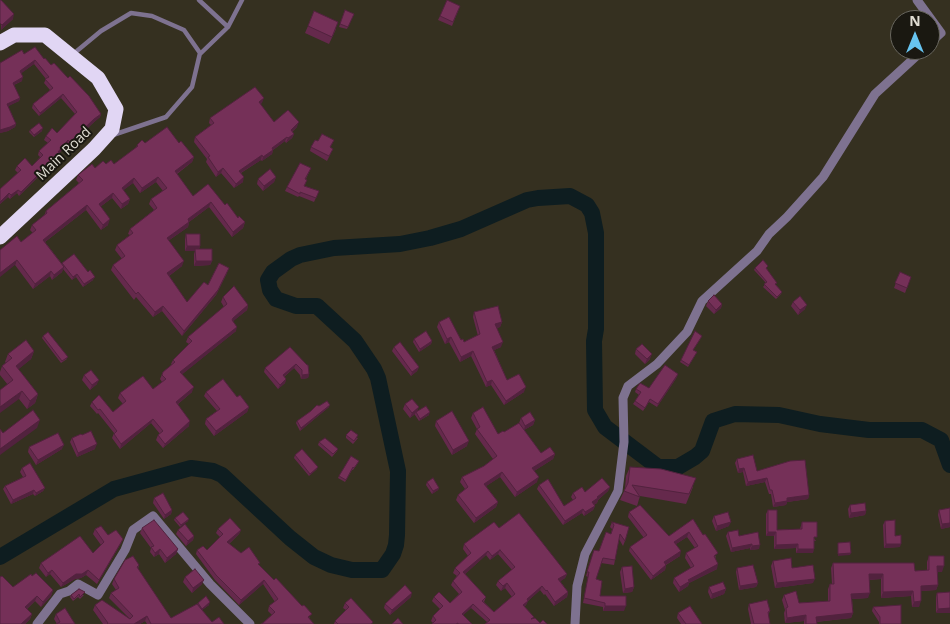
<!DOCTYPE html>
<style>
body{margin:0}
#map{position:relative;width:950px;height:624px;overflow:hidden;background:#353020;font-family:"Open Sans",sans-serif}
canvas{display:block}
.north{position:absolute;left:890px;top:10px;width:50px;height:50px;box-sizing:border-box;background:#1a1811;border:1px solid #69675f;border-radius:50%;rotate:0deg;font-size:14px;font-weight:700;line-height:20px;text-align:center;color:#e0ddd3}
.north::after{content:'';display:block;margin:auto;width:18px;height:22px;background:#67c4f0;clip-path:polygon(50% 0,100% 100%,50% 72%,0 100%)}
</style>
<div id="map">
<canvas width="950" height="624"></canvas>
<div class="north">N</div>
</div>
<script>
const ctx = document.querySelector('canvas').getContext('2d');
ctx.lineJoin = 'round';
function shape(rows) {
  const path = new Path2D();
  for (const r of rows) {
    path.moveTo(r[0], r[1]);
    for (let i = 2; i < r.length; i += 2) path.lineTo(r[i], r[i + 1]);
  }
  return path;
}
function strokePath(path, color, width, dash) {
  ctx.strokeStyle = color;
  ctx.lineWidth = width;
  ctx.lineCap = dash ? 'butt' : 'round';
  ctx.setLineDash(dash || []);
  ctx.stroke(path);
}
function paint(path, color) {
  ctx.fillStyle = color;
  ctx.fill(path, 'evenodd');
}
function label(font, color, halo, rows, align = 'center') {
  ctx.font = font + ' "Open Sans",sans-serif';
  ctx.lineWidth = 4;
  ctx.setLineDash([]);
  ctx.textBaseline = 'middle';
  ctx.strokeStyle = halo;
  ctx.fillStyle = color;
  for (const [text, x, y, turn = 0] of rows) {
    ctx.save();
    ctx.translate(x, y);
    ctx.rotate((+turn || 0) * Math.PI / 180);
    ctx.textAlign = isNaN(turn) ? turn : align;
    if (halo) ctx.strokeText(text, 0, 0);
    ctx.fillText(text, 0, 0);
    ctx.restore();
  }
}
const river = shape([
 [0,557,114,489,191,468,213,471,222,475,290,538,314,557,331,565,352,570,382,570,393,554,396,545,397,535,398,471,378,378,374,369,355,341,317,306,296,306,276,299,270,290,268,280,273,272,291,259,300,255,334,248,400,244,430,238,461,229,527,200,538,198,570,196,587,205,592,213,596,233,596,329,594,341,595,410,605,427,658,467,678,467,695,457,702,451,713,421,735,414,779,415,820,424,869,430,922,430,941,440,950,465]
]);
const lane = shape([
 [199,0,228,27],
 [200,54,228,27,242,0],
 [72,55,101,31,131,13,152,16,184,30,200,53,192,87,166,117,113,135]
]);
const street = shape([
 [917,0,941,33,930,43],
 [37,624,60,594,69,591,78,584,98,595,125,550,133,530,153,516,210,584,250,624],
 [575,624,577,586,585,554,618,491,624,442,623,398,628,386,657,364,687,332,702,301,757,251,769,234,787,217,823,177,875,94,923,50]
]);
const highway = shape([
 [0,43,14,35,45,35,98,78,116,109,112,129,94,149,0,237]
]);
const wall = shape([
 [0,0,3,2,13,19,1,30],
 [460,6,452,26,438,20,440,16],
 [345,10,354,14,347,29,339,27],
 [308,26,336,29,329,44,305,33],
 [24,54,44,59,51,65,101,114,100,117,93,123,69,146,67,144,59,153,58,157,19,196,17,193,10,199,8,197,0,204,0,189,18,173,15,170,17,166,32,166,40,157,38,155,39,151,48,143,44,140,46,136,57,133,75,114,61,98,39,116,32,108,33,104,50,90,44,83,46,79,34,64,21,73,22,81,14,85,20,98,19,101,8,106,16,124,15,127,8,131,0,133,0,63],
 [262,103,260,104,274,122,297,127,292,132,294,134,292,138,286,143,285,141,273,150,272,154,262,161,261,160,241,173,243,182,234,188,221,173,216,177,206,162,207,159,194,142,195,137,211,125,209,123,210,118],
 [30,130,42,131,34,137,29,132],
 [334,140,330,148,331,153,327,161,310,151,311,147,318,141],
 [145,143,179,143,194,157,192,162,177,174,193,196,225,205,238,218,245,222,243,228,232,237,209,207,189,222,188,227,168,241,182,266,169,276,187,302,208,285,227,273,216,295,182,336,162,311,153,317,136,297,134,300,111,270,113,265,122,259,115,250,117,245,130,235,128,234,130,229,154,210,149,204,151,199,163,191,156,182,140,193,133,183,123,190,130,199,128,204,121,209,112,198,100,207,108,225,101,230,86,210,45,242,62,264,62,263,93,280,83,287,76,277,72,280,63,269,62,272,52,280,50,276,33,289,15,265,21,242,33,233,30,230,32,225,44,216,46,211,79,183,76,180,78,175,106,164,114,164,136,148,137,145],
 [311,168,306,179,305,186,319,191,314,202,299,196,298,197,285,191,287,187],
 [276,177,274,182,263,191,257,184,258,179],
 [186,234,200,246,199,249,212,261,210,265,194,266,194,254,195,251,185,251,185,239],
 [755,268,768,269,767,269,776,285,782,292,781,294,776,299,763,287,766,283,754,270],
 [900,272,911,277,905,293,894,288],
 [223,297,248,305,247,310,233,321,236,331,182,374,192,392,178,404,189,426,163,448,156,440,158,435,160,434,151,423,120,449,112,438,114,433,98,413,97,414,90,406,92,402,113,412,123,404,118,398,120,393,153,389,162,382,160,379,163,372,172,365,171,364,173,360,189,344,186,342,188,337,224,307,221,302],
 [708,301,722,304,721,308,714,314,706,306],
 [793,302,805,309,798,315,791,306],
 [474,312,502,322,500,327,497,328,501,347,494,350,507,380,524,392,504,405,491,385,486,387,471,356,460,362,449,342,445,344,437,327,439,322,464,342,478,336,473,317],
 [43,336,67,359,61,363,42,338],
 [701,338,693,350,697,352,688,367,680,362,681,360],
 [414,339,432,341,431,344,419,352,413,342],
 [290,347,309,374,308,378,301,379,300,375,294,368,284,377,286,379,285,383,278,389,264,372,265,368],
 [394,347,419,367,417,371,411,376,392,351],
 [636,349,650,359,645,364,635,354],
 [34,351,31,359,18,369,38,394,35,403,27,409,0,375,0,372,2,366,6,363,5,362,8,354],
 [84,375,97,384,90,390,82,380],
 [677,377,657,407,649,402,643,411,633,404,639,395,635,392,636,389,649,388],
 [206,392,237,397,249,407,247,412,214,436,205,424,206,419,217,411,204,396],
 [405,404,418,411,429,415,419,421,415,415,415,414,410,418,403,409],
 [319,406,329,407,300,431,296,423,297,421],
 [473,413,498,434,504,432,519,423,521,418,535,420,533,425,524,430,541,453,555,454,553,459,534,471,537,482,515,497,500,477,486,486,498,502,496,507,474,523,456,500,458,495,465,489,460,482,462,477,484,466,493,459,475,434,477,429,471,418],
 [436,421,467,446,452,455,435,426],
 [346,435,358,438,353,444,346,438],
 [72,438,95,449,77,457,70,442],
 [319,442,338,449,337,451,332,457,318,445],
 [29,447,62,449,36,465,28,452],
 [295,455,317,469,309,476,294,458],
 [737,459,757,471,809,495,808,499,787,502,786,505,773,507,771,494,769,494,765,482,746,486,743,472,738,473,735,463],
 [358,463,353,470,352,470,345,482,338,478,339,476],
 [630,467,693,487,686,504,640,496,637,506,620,500,625,489,626,476],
 [22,468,45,488,43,491,35,496,33,494,11,504,3,489,5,486,23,477,20,472],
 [427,482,439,488,438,490,432,494,426,485],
 [539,485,564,506,573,500,571,497,573,493,585,492,610,487,608,491,598,500,597,503,594,505,595,506,593,510,584,516,582,513,563,525,537,489],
 [154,498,172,510,171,514,164,519,153,503],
 [850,505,866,511,865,515,849,518,848,509],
 [950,508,950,527,941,529,938,515,939,510],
 [768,510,777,530,800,529,802,522,816,541,814,541,813,553,796,553,796,548,774,549,774,536,766,536,766,514],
 [629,512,669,536,693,519,716,557,715,558,717,569,689,583,688,586,679,592,673,583,674,578,691,568,685,558,686,553,695,548,687,537,676,544,680,556,666,565,665,570,651,580,629,551,630,547,644,538,628,517],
 [714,516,729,526,716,531,712,521],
 [175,518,188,521,180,527,174,520],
 [885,521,895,536,900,547,884,548,883,525],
 [612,522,625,541,623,546,619,539,615,560,614,565,601,563,596,579,600,596,624,611,603,611,603,607,583,603,588,577,586,576,594,550,599,551,611,534,612,529,610,527],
 [142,528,178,549,176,554,165,563,159,554,154,557,150,552,151,548,140,533],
 [499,528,567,574,565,578,560,581,568,592,567,597,554,606,545,594,544,595,540,590,528,601,526,605,524,607,533,618,540,623,487,622,471,608,463,615,472,624,432,624,433,623,431,621,433,616,440,609,432,601,434,597,450,603,459,594,451,585,453,581,457,576,453,573,455,568,468,556,463,549,464,544],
 [498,554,512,570,498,581,496,585,501,591,505,588,512,597,494,612,484,602,486,597,465,574,486,555,490,560],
 [95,529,108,535,123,539,121,543,97,584,86,575,81,578,75,579,61,587,50,574,46,577,39,568,41,563,93,553,101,545,93,534],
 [218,529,241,530,239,534,229,544,241,553,259,565,310,618,309,619,314,624,261,624,272,615,268,611,269,606,275,602,263,584,239,605,215,580,196,554,197,550,207,550,220,537,216,533],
 [178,530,194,536,193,540,186,546,176,534],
 [728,532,739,536,759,549,750,550,750,548,731,552,726,536],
 [929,556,942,572,938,572,938,585,936,590,921,591,919,607,912,607,911,596,881,598,881,579,869,580,868,598,852,599,853,613,851,618,816,622,817,624,804,624,804,621,785,623,784,613,785,610,782,600,784,595,799,603,828,601,828,589,830,584,832,584,831,568,833,563,915,571,927,570,927,562],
 [773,561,792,568,813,583,775,588,771,566],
 [139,565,138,569,171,618,197,604,198,603,209,605,202,610,212,622,224,624,147,624,145,621,140,624,103,624,93,610,95,605,130,619,109,598,111,593,116,590,112,584,114,579],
 [622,567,634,587,632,592,623,593,620,572],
 [737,568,758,583,756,587,739,590,736,572],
 [32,576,53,590,51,596,41,607,35,601,27,609,32,614,30,619,25,624,0,624,13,587],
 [185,577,202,584,192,593,183,582],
 [709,587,726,589,724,594,711,599,708,592],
 [950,592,936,613,936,597,937,593],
 [71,595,84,595,80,599,78,597,73,601,70,597],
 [411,597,390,615,384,608,385,604],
 [345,603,373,622,372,624,334,624,335,621,346,610,343,608],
 [749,604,770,611,768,615,770,624,751,624,748,609],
 [873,607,901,624,879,624,879,622,872,611],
 [678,613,702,624,681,624,677,618],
 [56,614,75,624,57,624,54,619]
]);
const shadedWall = shape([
 [14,14,13,19,1,30,2,25],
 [35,60,34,64,19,75,20,71],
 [23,77,22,81,11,86,13,83],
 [63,94,61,98,39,116,40,113],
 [20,98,19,101,5,108,7,104],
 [264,98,262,103,257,107,259,102],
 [101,114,100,117,93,123,69,146,70,142,94,119],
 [299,122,297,127,289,134,291,130],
 [16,124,15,127,8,131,0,133,0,130],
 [43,128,42,131,34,137,34,135],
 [294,134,292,138,286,143,288,138],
 [287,137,285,141,273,150,272,154,262,161,263,157,272,148],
 [68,140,67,144,57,156,58,152],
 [60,153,58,157,19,196,21,192],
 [262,155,261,160,237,175,239,171],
 [194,157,192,162,173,176,175,171],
 [223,168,221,173,216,177,218,172],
 [158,177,156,182,140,193,142,188],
 [244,177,243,182,234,188,236,184],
 [276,177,274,182,263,191,264,186],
 [134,178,133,183,120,193,122,188],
 [18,190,17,193,10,199,11,195],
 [9,193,8,197,0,204,0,202],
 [113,193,112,198,97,209,99,204],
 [130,199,128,204,121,209,122,204],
 [211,202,209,207,186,224,188,219],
 [87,205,86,210,41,245,43,240],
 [110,219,108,225,101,230,103,225],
 [189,222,188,227,165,243,167,238],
 [245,222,243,228,232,237,233,232],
 [187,246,200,246,198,251,195,249,195,251,185,251],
 [17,260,15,265,0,277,0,273],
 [184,261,182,266,166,278,167,273],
 [196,261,212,261,210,265,194,266],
 [64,267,62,272,52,280,54,275],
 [229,268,216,295,182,336,184,331],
 [51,271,50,276,33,289,35,284],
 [77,274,76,277,72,280,73,277],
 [95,277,93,280,83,287,84,284],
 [722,304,721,308,714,314,716,310],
 [248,305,247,310,231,323,233,318],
 [807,305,805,309,798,315,800,310],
 [163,306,162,311,153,317,155,312],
 [502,322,500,327,493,329,495,324],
 [237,327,236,331,179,377,180,372],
 [451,337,449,342,445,344,447,339],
 [432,341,431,344,419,352,420,349],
 [503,342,501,347,490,352,492,347],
 [34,351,31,359,13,374,16,366],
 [473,351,471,356,460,362,461,357],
 [652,354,650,359,645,364,647,359],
 [296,364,294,368,281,379,283,375],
 [419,367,417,371,411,376,412,372],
 [309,374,308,378,301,379,302,375],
 [678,374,677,377,657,407,658,404],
 [286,379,285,383,278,389,280,385],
 [99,380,97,384,90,390,92,385],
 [492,380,491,385,486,387,487,382],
 [194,387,192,392,174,407,176,402],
 [526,387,524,392,504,405,506,401],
 [22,391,19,399,0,413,0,407],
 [38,394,35,403,27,409,30,401],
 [330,405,329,407,300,431,301,428],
 [249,407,247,412,214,436,216,431],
 [419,407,417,412,416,412,415,414,410,418,412,413],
 [430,412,429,415,419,421,420,419],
 [153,419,151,423,120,449,121,444],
 [40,420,37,428,0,455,0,449],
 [535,420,533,425,524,430,525,426],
 [190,421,189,426,163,448,165,444],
 [469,441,467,446,452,455,453,450],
 [97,444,95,449,77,457,78,453],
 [64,445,62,449,36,465,38,460],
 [555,454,553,459,531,473,532,468],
 [318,467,317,469,309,476,310,474],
 [744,468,743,472,738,473,739,469],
 [502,472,500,477,482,489,484,484],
 [539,477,537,482,515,497,517,492],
 [767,478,765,482,746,486,748,482],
 [610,487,608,491,598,500,597,503,590,507,592,502,597,497],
 [45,488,43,491,35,496,36,493],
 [439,488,438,490,432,494,433,491],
 [34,490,33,494,11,504,13,500],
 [809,495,808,499,787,502,786,505,773,507,775,503,787,498],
 [498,502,496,507,474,523,476,518],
 [595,506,593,510,584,516,585,512],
 [583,509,582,513,563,525,565,521],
 [172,510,171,514,164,519,165,515],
 [866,511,865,515,849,518,851,513],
 [189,519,188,521,180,527,181,525],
 [731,522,729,526,716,531,717,526],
 [950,523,950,527,941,529,942,524],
 [241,530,239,534,225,547,227,542],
 [689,532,687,537,673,546,674,542],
 [768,532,776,532,774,536,766,536],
 [194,536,193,540,186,546,188,541],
 [752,544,750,548,731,552,732,548],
 [798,544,796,548,774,549,776,545],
 [886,544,901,544,900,547,884,548],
 [760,545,759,549,750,550,752,546],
 [160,549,159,554,154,557,155,553],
 [178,549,176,554,165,563,167,558],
 [798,549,814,549,813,553,796,553],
 [500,550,498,554,490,560,492,556],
 [488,551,486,555,462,577,463,572],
 [681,551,680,556,662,567,664,562],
 [851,553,850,555,838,556,838,554],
 [718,564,717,569,689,583,688,586,679,592,680,587,688,580],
 [666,565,665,570,651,580,653,576],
 [937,566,944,566,942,572,935,572],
 [52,570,50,574,46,577,48,573],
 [88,570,86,575,81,578,75,579,61,587,63,583,76,574],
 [567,574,565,578,557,584,558,579],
 [869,574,883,574,881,579,867,580],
 [815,579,813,583,775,588,777,583],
 [204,580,202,584,192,593,193,588],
 [264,580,263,584,239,605,241,600],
 [507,583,505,588,501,591,503,586],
 [758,583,756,587,739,590,740,586],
 [938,585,936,590,920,591,921,586],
 [542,586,540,590,528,601,526,605,521,609,523,605,527,599],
 [634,587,632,592,623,593,625,589],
 [726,589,724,594,711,599,712,594],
 [53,590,51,596,41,607,43,602],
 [913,591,911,596,881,598,883,592],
 [568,592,567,597,554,606,555,602],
 [412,593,411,597,390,615,392,610],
 [870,593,868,598,850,599,851,594],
 [37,596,35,601,23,612,25,607],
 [921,601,919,607,912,607,914,602],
 [210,602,209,605,201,611,202,609],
 [473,604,471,608,460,618,462,614],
 [605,606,626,606,624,611,603,611],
 [950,608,950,613,936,613,938,609],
 [853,613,851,618,814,622,816,617],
 [32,614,30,619,25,624,21,624],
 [806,615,804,621,785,623,787,618],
 [147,616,145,621,140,624,134,624]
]);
const building = shape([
 [0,0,1,0,14,14,2,25,0,23,0,0],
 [447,0,460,6,453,22,440,16,447,0],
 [345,10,354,14,348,27,340,24,345,10],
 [314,11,338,22,332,37,308,26,314,11],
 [35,47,44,59,45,58,51,65,54,63,68,78,70,76,89,96,101,114,94,119,70,142,68,140,58,152,60,153,21,192,18,190,11,195,9,193,0,202,0,189,21,170,17,166,25,158,32,166,43,155,39,151,51,140,46,136,52,128,57,133,77,112,63,94,40,113,33,104,53,88,45,79,49,77,35,60,20,71,23,77,13,83,20,98,7,104,16,124,10,127,0,130,0,63,22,50,24,54,35,47],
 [255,87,264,98,259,102,274,122,288,110,299,122,291,130,294,134,288,138,287,137,272,148,273,150,263,157,262,155,239,171,244,177,236,184,223,168,218,172,208,157,210,156,195,137,214,123,210,118,255,87],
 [39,123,43,128,34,135,30,130,39,123],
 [167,127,179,143,181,141,194,157,175,171,193,196,208,184,225,205,227,203,238,218,239,216,245,222,233,232,211,202,188,219,189,222,167,238,184,261,167,273,187,302,204,282,208,285,219,263,229,268,218,290,184,331,163,306,155,312,138,292,136,294,113,265,125,256,117,245,133,233,130,229,157,208,151,199,167,188,158,177,142,188,134,178,122,188,130,199,122,204,113,193,99,204,110,219,103,225,87,205,43,240,64,267,54,275,51,271,35,284,17,260,0,273,0,250,17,236,21,242,36,230,32,225,47,213,46,211,83,180,78,175,92,164,95,168,103,161,106,164,111,160,114,164,138,146,137,145,142,140,145,143,167,127],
 [322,134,334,140,330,147,333,149,329,156,311,147,315,140,318,141,322,134],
 [300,163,311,168,305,179,307,180,304,186,319,191,316,198,300,192,300,194,287,187,300,163],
 [270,169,276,177,264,186,258,179,270,169],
 [186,234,200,234,200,246,187,246,186,234],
 [195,249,212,249,212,261,196,261,195,249],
 [74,254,88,272,90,270,95,277,84,284,77,274,73,277,62,263,74,254],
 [763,260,768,266,766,268,777,283,775,284,782,292,777,297,764,284,767,282,755,268,763,260],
 [900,272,911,277,907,288,895,283,900,272],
 [234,286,248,305,233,318,232,320,237,327,180,372,194,387,176,402,190,421,165,444,158,435,163,431,153,419,121,444,114,434,117,431,100,409,98,410,92,402,99,395,113,412,126,401,120,393,143,376,153,389,166,379,162,375,163,372,175,362,173,360,192,341,188,337,227,304,223,297,234,286],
 [714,295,722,304,716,310,708,301,714,295],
 [800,296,807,305,800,310,793,302,800,296],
 [498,306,502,322,495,324,503,342,492,347,507,380,519,374,526,387,506,401,492,380,487,382,473,351,461,357,451,337,447,339,439,322,449,317,461,340,463,339,464,342,480,334,474,312,498,306],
 [426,331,432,341,420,349,414,339,426,331],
 [695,331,702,336,693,350,697,352,689,365,681,360,695,331],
 [48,332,68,357,62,361,43,336,48,332],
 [26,340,34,351,16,366,38,394,30,401,22,391,0,407,0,390,13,380,2,366,12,358,8,354,26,340],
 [400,342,419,367,412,372,394,347,400,342],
 [642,344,652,354,647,359,636,349,642,344],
 [290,347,307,365,308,365,309,374,302,375,302,370,296,364,283,375,286,379,280,385,265,368,290,347],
 [665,365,678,374,658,404,650,399,645,408,635,401,641,392,636,389,640,383,649,388,665,365],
 [91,370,99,380,92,385,84,375,91,370],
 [223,379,237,397,240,395,249,407,216,431,206,419,220,409,206,392,223,379],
 [412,399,419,407,412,413,405,404,412,399],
 [327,401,330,405,301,428,297,421,311,411,317,405,319,406,327,401],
 [426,406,430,412,420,419,416,412,426,406],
 [483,407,498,434,503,431,504,432,519,423,541,453,550,447,555,454,532,468,539,477,517,492,502,472,484,484,498,502,476,518,458,495,468,487,462,477,484,466,497,456,477,429,480,427,473,413,483,407],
 [33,410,40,420,0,449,0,429,3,433,33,410],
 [452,411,469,441,453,450,436,421,452,411],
 [530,412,535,420,525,426,521,418,530,412],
 [351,430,358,435,354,441,346,435,351,430],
 [91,431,97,444,78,453,72,438,81,434,82,435,91,431],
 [58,433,64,445,38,460,29,447,58,433],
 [325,438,338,449,333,454,319,442,325,438],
 [302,449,318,467,310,474,295,455,302,449],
 [753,455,757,471,790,461,805,460,809,495,787,498,787,501,775,503,772,490,770,490,767,478,748,482,744,468,739,469,737,459,753,455],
 [351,456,359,461,354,468,353,467,346,480,339,476,351,456],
 [30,463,45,488,36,493,34,490,13,500,5,486,26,476,22,468,30,463],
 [630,467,661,469,696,478,689,494,632,485,640,497,624,491,628,483,630,467],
 [433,478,439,488,433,491,427,482,433,478],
 [602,478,610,487,597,497,598,498,592,502,595,506,585,512,583,509,565,521,539,485,548,479,564,506,576,498,573,493,582,487,585,492,602,478],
 [163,493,172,510,165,515,154,498,163,493],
 [865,503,866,511,851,513,850,505,865,503],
 [640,505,669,536,693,519,703,535,705,534,718,553,714,556,718,564,688,580,690,581,680,587,674,578,694,566,686,553,698,546,689,532,674,542,681,551,664,562,666,565,653,576,630,547,647,535,629,512,640,505],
 [950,508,950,523,942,524,939,510,950,508],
 [768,510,777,510,777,530,802,529,802,522,817,522,817,537,814,537,814,549,798,549,798,544,776,545,776,532,768,532,768,510],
 [183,512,189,519,181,525,175,518,183,512],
 [728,512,731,522,717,526,714,516,728,512],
 [519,513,567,574,558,579,568,592,555,602,547,590,546,591,542,586,527,599,528,601,523,605,534,617,531,619,535,618,540,623,543,620,547,624,485,624,490,620,473,604,462,614,472,624,458,624,458,623,456,624,432,624,436,620,433,616,443,606,434,597,439,592,450,603,462,592,453,581,460,573,455,568,471,553,464,544,494,522,499,528,519,513],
 [500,550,515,567,498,581,503,586,507,583,515,594,494,612,482,601,486,597,463,572,488,551,492,556,500,550],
 [230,518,241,530,227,542,241,553,249,547,260,563,258,564,274,580,276,578,302,606,304,605,312,614,308,617,314,624,262,624,275,612,269,606,278,599,264,580,241,600,216,575,197,550,203,546,207,550,223,534,218,529,230,518],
 [154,520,178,549,167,558,160,549,155,553,151,547,154,546,142,528,154,520],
 [895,520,895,536,901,535,901,544,886,544,885,521,895,520],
 [612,522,629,527,625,541,620,534,615,560,603,558,596,579,602,581,600,596,626,596,626,606,605,606,605,603,584,598,589,572,587,572,594,550,599,551,606,532,611,534,614,525,612,522],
 [185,524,194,536,188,541,178,530,185,524],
 [101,526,108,535,116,530,123,539,99,580,88,570,82,574,76,574,63,583,52,570,48,573,41,563,80,536,93,553,104,542,95,529,101,526],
 [738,530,739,536,758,532,760,545,752,546,752,544,732,548,728,532,738,530],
 [850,542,851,553,838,554,838,543,850,542],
 [133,556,139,565,137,567,171,618,197,604,212,622,219,617,224,624,151,624,147,616,134,624,107,624,108,623,95,605,102,600,130,619,133,616,111,593,119,588,114,579,125,560,133,556],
 [929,556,944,556,944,566,937,566,938,585,921,586,921,601,914,602,913,591,883,592,883,574,869,574,870,593,851,594,853,613,816,617,817,624,806,624,806,615,787,618,786,608,788,607,784,595,796,591,799,603,830,601,830,584,834,584,833,563,914,563,915,571,929,570,929,556],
 [791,558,792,568,813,565,815,579,777,583,773,561,791,558],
 [753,565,758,583,740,586,737,568,753,565],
 [632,566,634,587,625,589,622,567,632,566],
 [195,569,204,580,193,588,185,577,195,569],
 [36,573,53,590,43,602,37,596,25,607,32,614,21,624,0,624,0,577,2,576,13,587,31,574,32,576,36,573],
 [723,582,726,589,712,594,709,587,723,582],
 [405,585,412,593,392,610,385,604,405,585],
 [79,589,85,592,80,597,79,594,74,599,71,595,79,589],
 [950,592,950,608,938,609,937,593,950,592],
 [206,596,210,602,202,609,198,603,206,596],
 [351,598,373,622,371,624,338,624,335,621,349,607,345,603,351,598],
 [767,600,770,611,768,612,770,624,754,624,749,604,767,600],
 [901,605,901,624,880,624,880,617,873,607,901,605],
 [690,606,702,624,686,624,678,613,690,606],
 [65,608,75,624,56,624,60,622,56,614,65,608],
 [398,618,403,624,392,624,398,618]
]);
const streetNames = [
 ["Main Road",64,154,-44]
];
strokePath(river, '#0e1d20', 16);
strokePath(lane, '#7e7290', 4.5);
strokePath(street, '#7e7290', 9);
strokePath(highway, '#e1d6f4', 15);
paint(wall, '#65294c');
paint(shadedWall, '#52223e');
paint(building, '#753058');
strokePath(building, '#52223e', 1);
label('14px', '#e0ddd3', '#1a1811', streetNames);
</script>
